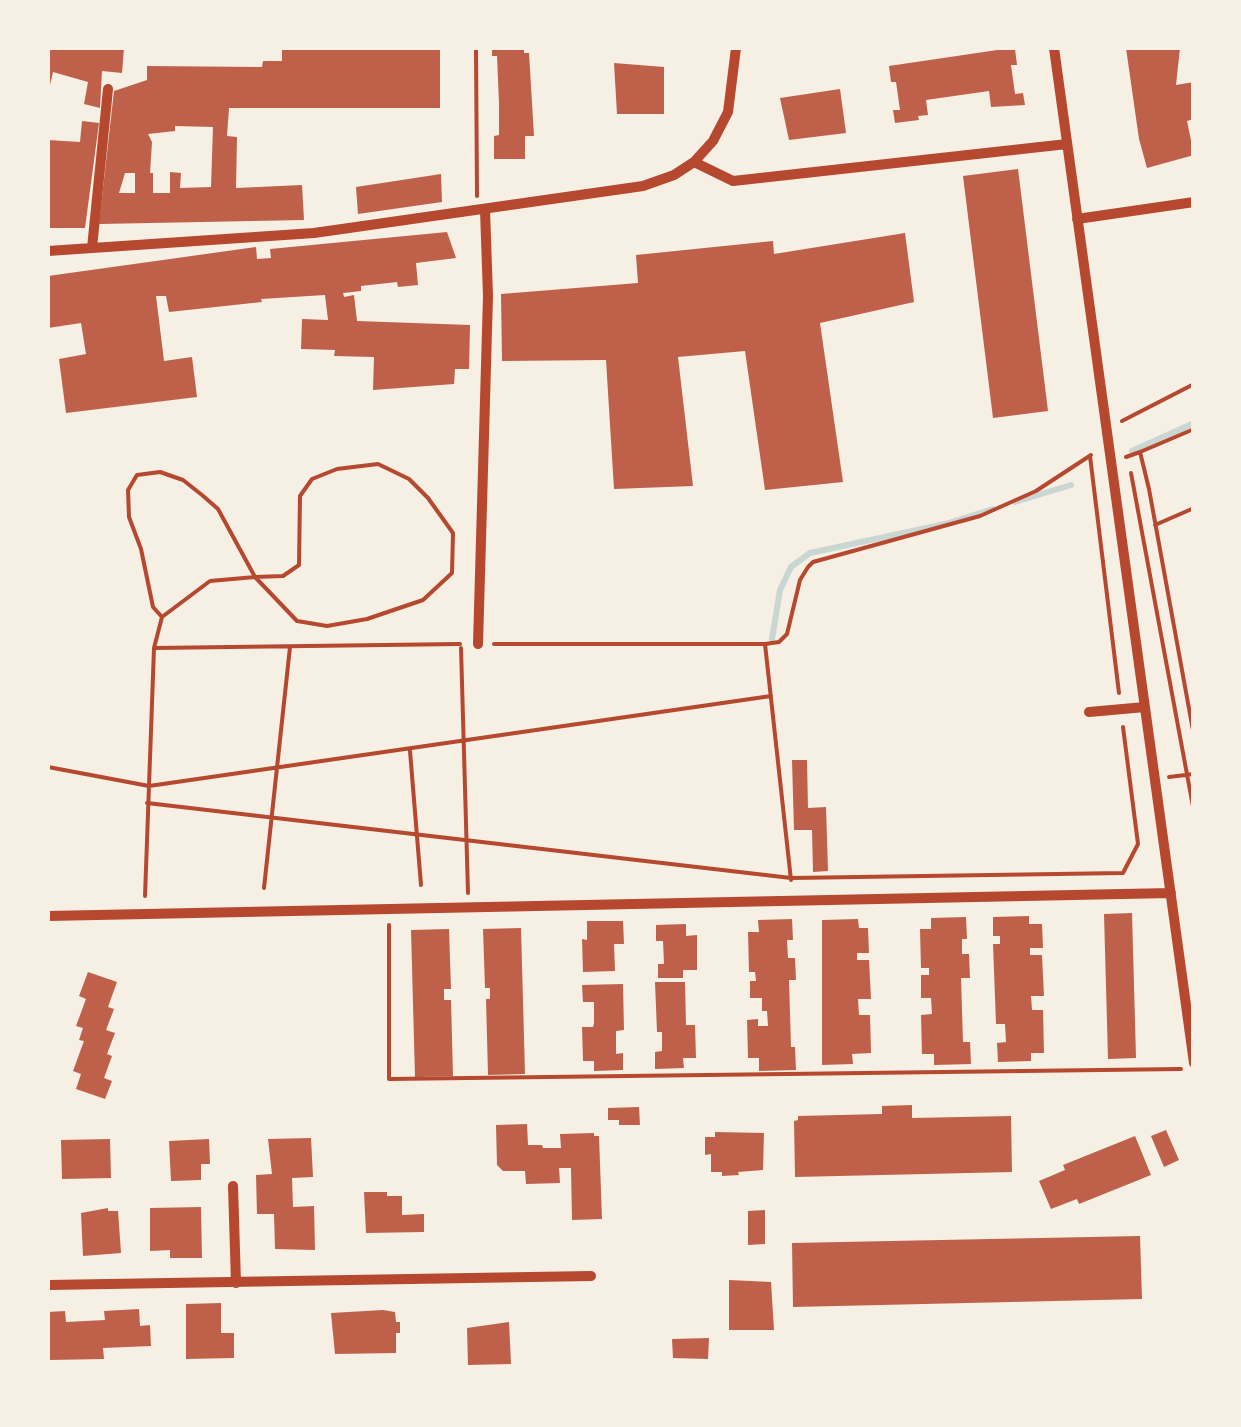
<!DOCTYPE html>
<style>
body{margin:0}
#map{position:relative;width:1241px;height:1427px;overflow:hidden;background:#f6efe4;font-family:Signika,sans-serif}
canvas{display:block}
.frame{position:absolute;inset:0;border:50px solid #f6efe4;pointer-events:none}
</style>
<div id="map">
<canvas width="1241" height="1427"></canvas>
<div class="frame"></div>
</div>
<script>
const ctx = document.querySelector('canvas').getContext('2d');
ctx.lineJoin = 'round';
function shape(rows) {
  const path = new Path2D();
  for (const r of rows) {
    path.moveTo(r[0], r[1]);
    for (let i = 2; i < r.length; i += 2) path.lineTo(r[i], r[i + 1]);
  }
  return path;
}
function strokePath(path, color, width, dash) {
  ctx.strokeStyle = color;
  ctx.lineWidth = width;
  ctx.lineCap = dash ? 'butt' : 'round';
  ctx.setLineDash(dash || []);
  ctx.stroke(path);
}
function paint(path, color) {
  ctx.fillStyle = color;
  ctx.fill(path, 'evenodd');
}
const stream = shape([
 [1132,451,1194,423],
 [1015,502,1071,485],
 [772,639,780,590,791,567,810,553,945,524,993,509]
]);
const building = shape([
 [52,48,124,48,122,73,102,71,100,108,84,104,88,82,53,72,48,94,48,53],
 [282,48,440,48,440,108,229,108,227,136,237,137,236,188,302,185,304,220,99,224,114,91,147,80,147,66,262,67,263,61,282,61],
 [175,126,213,127,211,187,180,188,181,173,170,172,170,193,153,193,153,173,150,173,152,142,148,134,175,131],
 [125,173,135,173,135,193,119,193],
 [492,48,524,48,524,53,529,53,534,136,525,136,525,159,494,159,494,136,499,135,499,103,497,56,492,56],
 [1126,48,1180,48,1176,85,1194,82,1194,119,1187,121,1194,155,1147,168,1139,139],
 [1004,49,1015,49,1017,65,1011,65,1015,94,1023,93,1025,105,991,107,989,91,926,100,928,115,918,116,919,120,895,123,893,110,900,110,896,82,891,82,889,66],
 [614,63,664,67,664,114,617,114],
 [840,89,846,133,789,140,780,98],
 [82,121,99,123,85,228,48,228,48,140,80,142],
 [1018,169,1048,411,993,418,963,176],
 [441,174,442,202,358,214,356,187],
 [447,232,456,258,416,263,418,285,398,287,397,282,361,286,361,291,343,293,344,297,354,295,357,321,470,325,469,369,455,369,454,384,373,390,374,357,334,356,335,350,301,349,302,319,328,320,325,295,261,299,262,302,169,312,166,296,156,296,164,361,192,357,197,397,66,413,59,359,86,354,81,323,48,328,48,276,256,247,257,259,271,258,270,249],
 [905,233,914,302,820,323,843,482,765,490,745,351,678,357,693,486,614,489,606,360,502,361,501,294,638,283,636,255,773,241,774,254],
 [792,760,807,760,808,808,826,807,828,871,813,872,812,830,794,830],
 [1132,913,1136,1058,1108,1059,1104,914],
 [1029,916,1029,924,1042,924,1043,948,1030,948,1030,955,1042,955,1044,996,1031,996,1032,1010,1043,1010,1044,1053,1031,1053,1031,1061,998,1062,997,1043,1006,1042,1005,1024,996,1024,993,944,1000,944,1000,936,993,936,993,917],
 [966,917,967,939,962,939,962,954,969,954,970,978,961,978,963,1042,970,1042,971,1064,934,1065,934,1054,922,1054,921,1015,932,1014,931,998,921,998,921,975,929,975,929,968,921,968,920,929,931,929,931,918],
 [792,919,793,940,787,940,788,958,795,958,796,980,789,980,791,1047,795,1047,796,1070,759,1071,759,1058,748,1058,747,1020,758,1019,758,1026,768,1026,767,1011,762,1011,762,998,750,998,750,981,756,981,755,972,749,972,748,932,759,932,758,920],
 [858,919,859,928,868,928,869,953,857,953,857,960,869,960,871,999,858,999,859,1015,870,1015,871,1053,852,1054,853,1064,822,1065,822,920],
 [587,921,623,921,624,944,614,944,615,971,583,972,582,939,587,940],
 [686,924,686,936,697,935,697,970,683,970,683,978,658,978,658,964,664,964,663,941,656,941,656,925],
 [521,928,525,1074,488,1075,486,999,490,999,490,988,485,988,483,929],
 [449,929,451,989,444,989,444,1000,451,1000,453,1076,415,1077,411,930],
 [88,972,117,982,108,1007,114,1009,106,1030,115,1033,107,1054,112,1056,104,1078,112,1081,105,1099,76,1089,81,1074,73,1071,84,1041,79,1040,83,1028,76,1026,86,999,79,996],
 [655,982,685,982,686,1025,695,1025,696,1058,683,1058,684,1068,655,1069,655,1052,662,1051,662,1032,657,1032],
 [623,984,624,1030,616,1031,616,1054,623,1053,623,1070,594,1071,594,1061,583,1061,582,1027,593,1027,594,1023,594,1002,583,1002,582,985],
 [912,1105,912,1118,1011,1116,1012,1172,795,1177,794,1121,798,1120,798,1116,882,1114,882,1106],
 [639,1107,640,1125,619,1125,619,1120,608,1120,608,1108],
 [527,1124,528,1145,542,1145,543,1148,561,1148,560,1134,594,1133,594,1136,599,1136,602,1219,572,1220,571,1168,559,1168,560,1183,526,1184,525,1171,503,1171,497,1165,496,1125],
 [1166,1130,1179,1160,1164,1167,1151,1136],
 [715,1132,764,1133,763,1170,738,1172,739,1175,722,1176,722,1172,711,1172,711,1154,705,1155,705,1137,715,1137],
 [1135,1136,1151,1175,1079,1204,1077,1199,1051,1209,1039,1181,1065,1170,1063,1165],
 [311,1138,313,1177,292,1178,293,1207,314,1206,315,1250,275,1249,274,1214,257,1214,256,1175,272,1174,268,1139],
 [110,1139,111,1178,62,1179,61,1140],
 [209,1139,210,1164,201,1164,201,1180,171,1181,169,1141],
 [364,1192,387,1192,387,1196,402,1196,402,1215,424,1214,424,1232,366,1233],
 [201,1207,202,1258,170,1258,170,1250,150,1251,150,1208],
 [108,1208,108,1211,118,1211,121,1253,83,1256,81,1213],
 [765,1210,765,1244,748,1245,748,1211],
 [1140,1236,1142,1299,793,1307,792,1243],
 [729,1280,771,1282,774,1330,729,1330],
 [221,1303,221,1333,234,1333,234,1358,186,1359,186,1304],
 [139,1309,140,1326,150,1325,151,1346,103,1348,104,1359,50,1360,48,1312,65,1311,66,1322,105,1320,104,1311],
 [383,1310,395,1312,396,1322,400,1322,400,1333,396,1333,396,1353,335,1354,331,1313],
 [509,1322,511,1364,468,1365,467,1328],
 [709,1338,708,1359,673,1358,672,1339]
]);
const path = shape([
 [476,48,477,196],
 [1122,421,1194,384],
 [1140,452,1194,429],
 [1090,456,1119,693],
 [1126,457,1140,452,1149,489,1194,736],
 [1131,473,1194,812],
 [1155,525,1194,508],
 [494,644,765,644],
 [154,648,460,644],
 [461,648,468,893],
 [410,751,421,885],
 [48,767,149,786,771,696],
 [1169,777,1194,774],
 [147,803,791,878,1123,873,1138,844,1123,727],
 [791,880,765,644,779,642,787,634,800,580,808,567,813,562,980,516,1036,491,1091,455],
 [264,888,290,647],
 [145,896,154,648,162,617,210,581,255,577,297,621,327,626,367,619,423,600,452,573,453,533,428,498,409,479,378,464,337,469,312,479,300,496,299,565,283,576,255,577,218,509,202,495,183,480,160,472,137,475,128,490,129,517,141,549,153,607,162,617],
 [389,925,389,1079,1181,1069]
]);
const minor = shape([
 [1054,48,1194,1063],
 [694,162,733,181,1067,144],
 [1077,219,1194,202],
 [92,248,108,89],
 [48,251,314,233,643,186,674,175,694,162,713,141,728,112,736,48],
 [478,644,488,296,485,210],
 [1089,712,1145,707],
 [48,916,1171,893],
 [233,1186,236,1283],
 [48,1285,591,1276]
]);
strokePath(stream, '#c9d6d2', 6);
paint(building, '#bf614a');
strokePath(path, '#b5482f', 4);
strokePath(minor, '#b5482f', 10);
</script>
